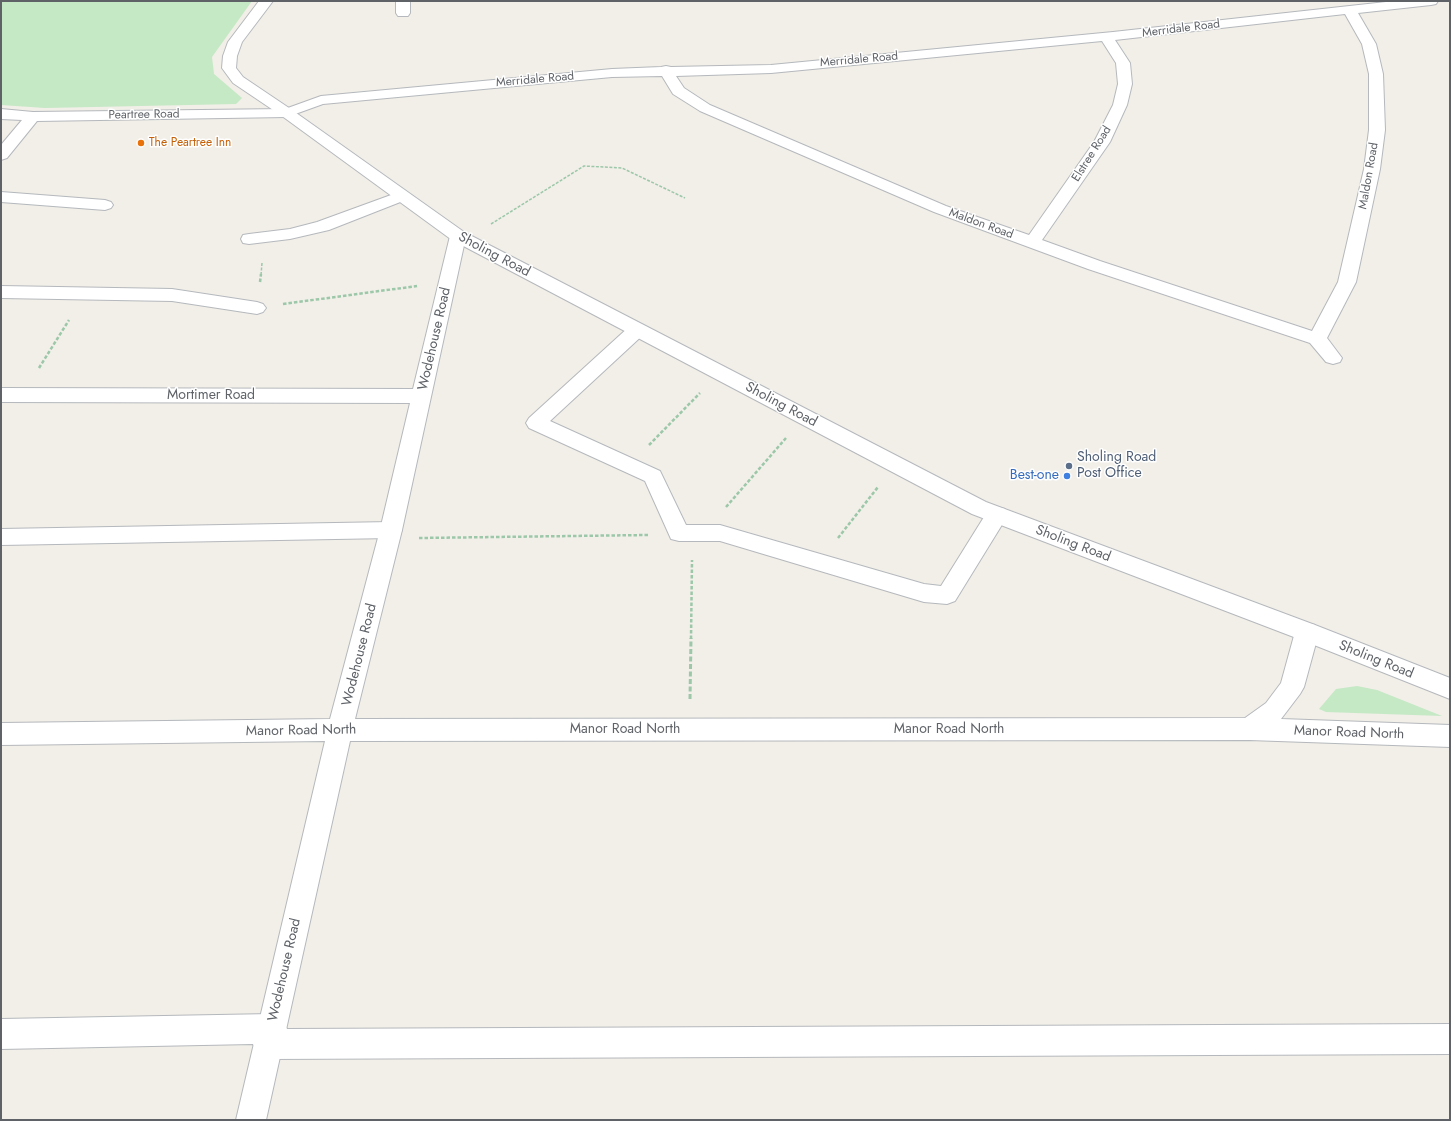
<!DOCTYPE html>
<style>
body{margin:0}
#map{position:relative;width:1451px;height:1121px;overflow:hidden;background:#f1efe8;font-family:Jost,sans-serif}
canvas{display:block}
.frame{position:absolute;inset:0;border:2px solid #5f6368;pointer-events:none}
</style>
<div id="map">
<canvas width="1451" height="1121"></canvas>
<div class="frame"></div>
</div>
<script>
const ctx = document.querySelector('canvas').getContext('2d');
ctx.lineJoin = 'round';
function paint(path, color) {
  ctx.fillStyle = color;
  ctx.fill(path, 'evenodd');
}
function shape(rows) {
  const path = new Path2D();
  for (const r of rows) {
    path.moveTo(r[0], r[1]);
    for (let i = 2; i < r.length; i += 2) path.lineTo(r[i], r[i + 1]);
  }
  return path;
}
function strokePath(path, color, width, dash) {
  ctx.strokeStyle = color;
  ctx.lineWidth = width;
  ctx.lineCap = dash ? 'butt' : 'round';
  ctx.setLineDash(dash || []);
  ctx.stroke(path);
}
function label(font, color, halo, rows, align = 'center') {
  ctx.font = font + ' Jost,sans-serif';
  ctx.lineWidth = 3;
  ctx.setLineDash([]);
  ctx.textBaseline = 'middle';
  ctx.strokeStyle = halo;
  ctx.fillStyle = color;
  for (const [text, x, y, turn = 0] of rows) {
    ctx.save();
    ctx.translate(x, y);
    ctx.rotate((+turn || 0) * Math.PI / 180);
    ctx.textAlign = isNaN(turn) ? turn : align;
    if (halo) ctx.strokeText(text, 0, 0);
    ctx.fillText(text, 0, 0);
    ctx.restore();
  }
}
const green = shape([
 [1,1,252,1,212,57,214,74,242,98,236,104,45,108,1,105],
 [1357,686,1377,690,1442,716,1326,712,1319,709,1336,689]
]);
const pathFar2 = shape([
 [491,224,584,166,622,168,685,198],
 [261,275,262,263]
]);
const pathFar1 = shape([
 [260,282,261,274],
 [283,304,417,286],
 [39,368,69,320],
 [649,445,700,393],
 [726,507,786,438],
 [419,538,648,535],
 [838,538,878,487],
 [691,639,692,560]
]);
const path = shape([
 [690,699,691,638]
]);
const service = shape([
 [396,1,410,1,410,13,408,16,398,16,396,13,396,1],
 [402,191,408,193,410,196,408,199,329,230,290,239,249,244,243,243,241,239,243,235,249,234,290,229,317,222,402,191],
 [1,286,172,289,257,302,263,304,266,308,263,312,257,314,172,301,1,298,1,286],
 [637,324,644,326,646,330,644,334,550,421,660,471,686,525,720,525,924,584,941,586,989,509,997,507,1005,509,1008,515,955,601,947,604,924,602,720,541,679,541,671,539,645,481,529,428,526,423,529,418,630,326,637,324],
 [391,522,399,524,402,530,399,536,391,538,1,545,1,529,391,522],
 [272,1014,282,1019,287,1029,1450,1024,1450,1054,268,1059,258,1054,253,1044,1,1049,1,1019,272,1014]
]);
const minor = shape([
 [1395,1,1438,1,1436,4,1431,5,1358,13,1376,44,1383,74,1385,130,1380,169,1356,282,1327,338,1342,358,1340,362,1333,364,1326,362,1310,343,1088,269,934,212,700,111,673,94,662,76,612,77,323,104,287,117,37,121,7,158,1,160,1,145,22,120,1,119,1,109,33,112,285,109,321,96,612,69,661,67,666,66,671,67,771,65,1113,32,1395,1],
 [1345,14,1362,44,1369,74,1369,130,1364,169,1338,282,1312,331,1100,261,1042,240,1110,142,1127,105,1132,84,1130,63,1115,40,1345,14],
 [1102,41,1116,63,1118,84,1113,105,1094,142,1029,235,946,206,710,105,684,88,676,76,771,73,1102,41],
 [1,192,105,200,111,202,113,205,111,208,105,210,1,202,1,192],
 [458,231,464,232,466,236,402,530,355,719,1245,718,1266,703,1281,683,1295,632,1299,625,1307,623,1315,625,1319,632,1304,687,1300,694,1281,719,1450,725,1450,747,1249,740,350,741,266,1120,236,1120,325,741,1,745,1,723,330,719,380,530,410,403,1,402,1,388,413,389,450,236,452,232,458,231]
]);
const tertiary = shape([
 [259,1,273,1,242,42,237,56,236,68,243,77,292,110,464,232,986,502,1315,625,1450,678,1450,699,1299,639,972,514,452,240,282,116,233,83,222,68,223,56,228,42,259,1]
]);
const markers = [
 [141,143,4,"#e8710a"],
 [1069,466,4,"#5c6f8a"],
 [1067,476,4,"#3f7fe0"]
];
const farStreetnames = [
 ["Merridale Road",1181,29,-7],
 ["Merridale Road",859,60,-5],
 ["Merridale Road",535,80,-5],
 ["Peartree Road",144,115,-1],
 ["Elstree Road",1092,154,-58],
 ["Maldon Road",1369,176,-80],
 ["Maldon Road",981,224,20]
];
const farFoodnames = [
 ["The Peartree Inn",149,143]
];
const streetNames = [
 ["Sholing Road",494,255,28],
 ["Wodehouse Road",435,339,-77],
 ["Mortimer Road",211,396],
 ["Sholing Road",781,405,28],
 ["Sholing Road",1073,544,21],
 ["Wodehouse Road",360,655,-76],
 ["Sholing Road",1376,660,22],
 ["Manor Road North",625,730],
 ["Manor Road North",949,730],
 ["Manor Road North",301,731,-1],
 ["Manor Road North",1349,733,2],
 ["Wodehouse Road",285,970,-77]
];
const serviceNames = [
 ["Sholing Road",1077,458],
 ["Post Office",1077,474]
];
const shopNames = [
 ["Best-one",1059,476]
];
paint(green, '#c5e8c5');
strokePath(service, '#b5b8bc', 2);
strokePath(minor, '#b5b8bc', 2);
strokePath(tertiary, '#b5b8bc', 2);
strokePath(pathFar2, '#9cc7a9', 1.5, [3, 1.5]);
strokePath(pathFar1, '#9cc7a9', 2.5, [3.5, 2]);
strokePath(path, '#9cc7a9', 3, [5, 2.5]);
paint(service, '#fff');
paint(minor, '#fff');
paint(tertiary, '#fff');
for (const [x, y, r, color] of markers) {
  const dot = new Path2D();
  dot.arc(x, y, r, 0, 2 * Math.PI);
  ctx.fillStyle = color;
  ctx.fill(dot);
  strokePath(dot, '#fff', 1.5);
}
label('12px', '#5f6368', '#fff', farStreetnames);
label('12px', '#c56008', '#fff', farFoodnames, 'left');
label('14px', '#5f6368', '#fff', streetNames);
label('14px', '#4e5e75', '#fff', serviceNames, 'left');
label('14px', '#366cbe', '#fff', shopNames, 'right');
</script>
